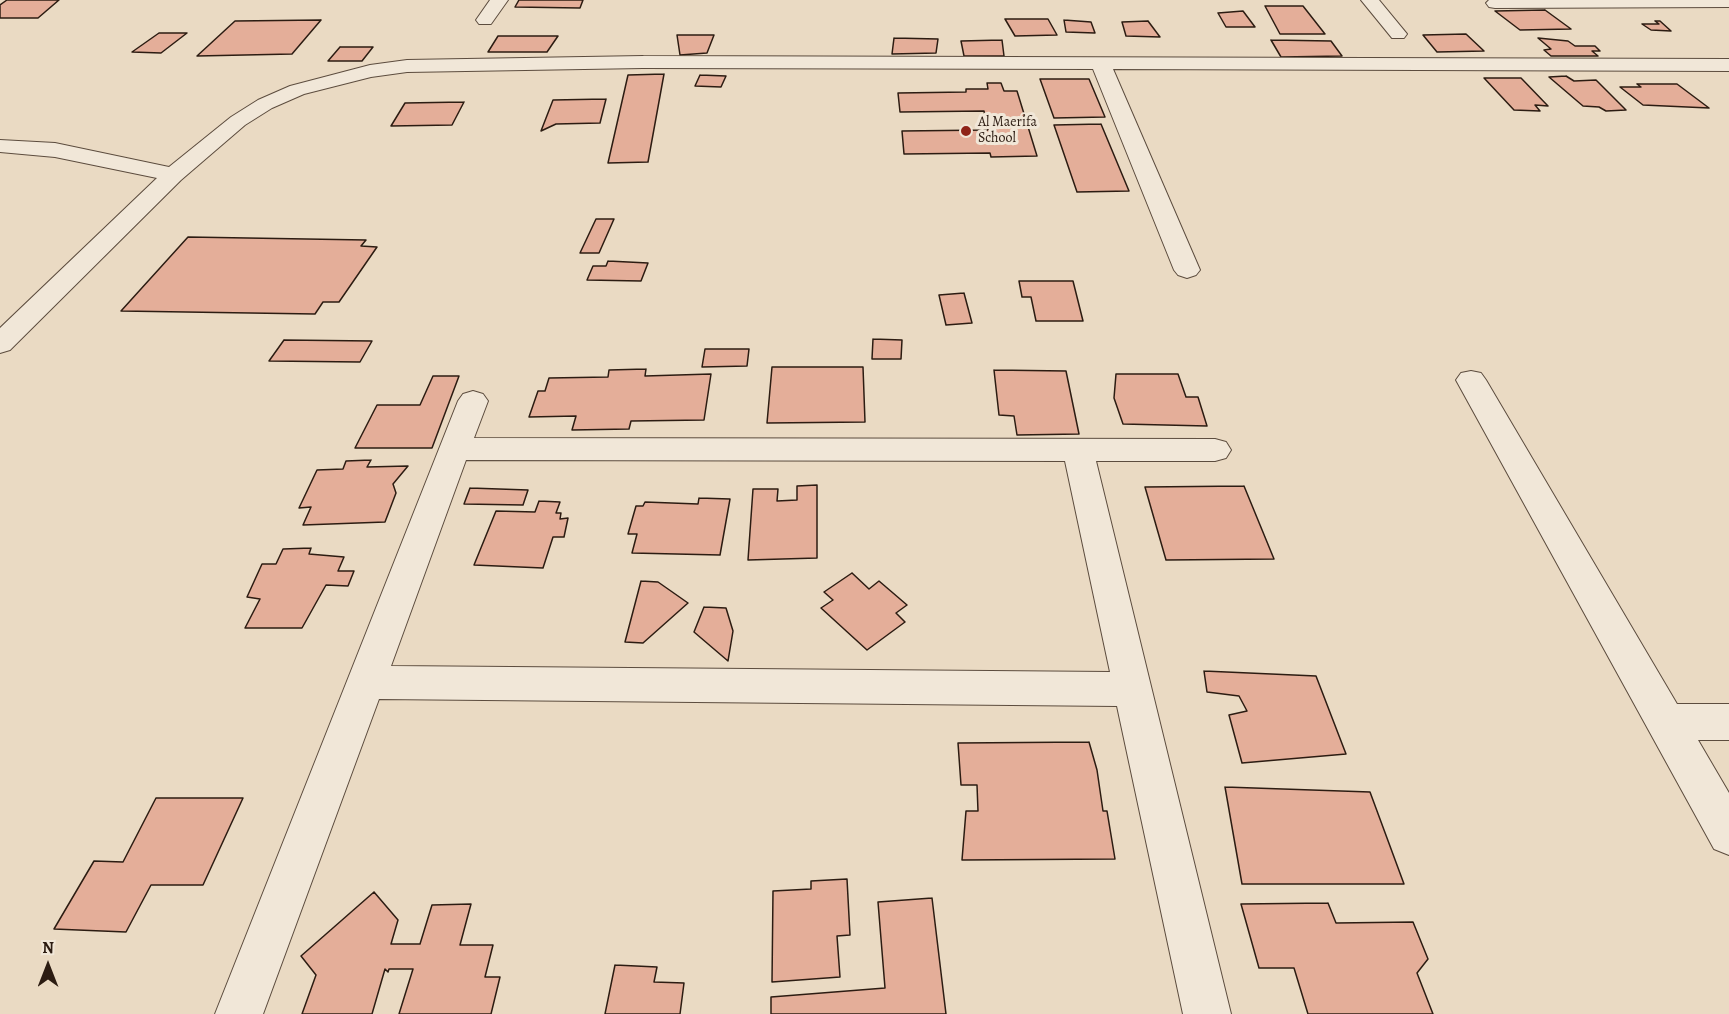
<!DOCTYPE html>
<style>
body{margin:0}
#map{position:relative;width:1729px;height:1014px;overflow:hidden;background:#eadac3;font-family:Alegreya,serif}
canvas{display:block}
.north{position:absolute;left:18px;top:936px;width:60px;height:60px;-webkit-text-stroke:4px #f1e7d8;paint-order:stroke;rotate:0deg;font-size:16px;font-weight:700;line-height:24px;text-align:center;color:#2c1c12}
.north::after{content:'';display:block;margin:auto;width:21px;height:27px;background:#2c1c12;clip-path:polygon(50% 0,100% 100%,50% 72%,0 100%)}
</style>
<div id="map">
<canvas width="1729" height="1014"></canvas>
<div class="north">N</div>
</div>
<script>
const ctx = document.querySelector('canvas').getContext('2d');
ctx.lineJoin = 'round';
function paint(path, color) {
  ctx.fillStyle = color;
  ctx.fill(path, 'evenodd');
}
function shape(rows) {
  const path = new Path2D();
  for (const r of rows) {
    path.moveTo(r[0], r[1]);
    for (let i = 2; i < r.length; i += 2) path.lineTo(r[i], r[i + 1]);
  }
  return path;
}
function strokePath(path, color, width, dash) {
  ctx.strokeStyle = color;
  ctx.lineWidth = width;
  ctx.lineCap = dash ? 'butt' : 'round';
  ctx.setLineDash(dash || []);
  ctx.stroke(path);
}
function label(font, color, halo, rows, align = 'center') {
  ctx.font = font + ' Alegreya,serif';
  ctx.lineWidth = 6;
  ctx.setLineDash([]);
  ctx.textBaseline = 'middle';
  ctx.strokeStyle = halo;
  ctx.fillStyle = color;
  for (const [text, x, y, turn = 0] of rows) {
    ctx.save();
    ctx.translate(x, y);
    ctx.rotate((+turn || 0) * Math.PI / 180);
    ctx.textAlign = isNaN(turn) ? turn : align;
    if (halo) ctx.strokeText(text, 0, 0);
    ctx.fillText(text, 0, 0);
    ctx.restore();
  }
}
const building = shape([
 [7,0,59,0,38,18,0,18,0,5,7,0],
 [519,0,583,0,580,8,515,7,519,0],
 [1265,6,1303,6,1325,34,1280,34,1265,6],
 [1545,10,1571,29,1520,30,1495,11,1545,10],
 [1243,11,1255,27,1226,27,1218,13,1243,11],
 [1005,19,1048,19,1057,35,1015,36,1005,19],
 [321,20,292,54,197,56,235,21,321,20],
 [1064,20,1091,22,1095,33,1066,32,1064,20],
 [1148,21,1160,37,1126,36,1122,22,1148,21],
 [1655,21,1660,21,1671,31,1651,30,1642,24,1659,24,1655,21],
 [159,33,187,33,161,53,132,52,159,33],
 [1466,34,1484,51,1437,52,1423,35,1466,34],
 [677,35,714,35,707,53,680,55,677,35],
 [498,36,558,36,547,52,488,52,498,36],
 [894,38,938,39,936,53,892,54,894,38],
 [1538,38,1568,41,1575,46,1595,46,1600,51,1592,51,1598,56,1551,56,1544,50,1551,49,1538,38],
 [1002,40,1004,56,964,56,961,41,1002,40],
 [1271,40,1331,41,1342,56,1281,57,1271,40],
 [340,47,373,47,362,61,328,61,340,47],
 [664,74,648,162,608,163,628,75,664,74],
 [700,75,726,76,721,87,695,86,700,75],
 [1566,76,1574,81,1596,80,1626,110,1606,111,1599,107,1583,106,1549,77,1566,76],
 [1484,78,1521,78,1548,106,1535,105,1540,111,1514,110,1484,78],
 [1040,79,1089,79,1105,117,1054,118,1040,79],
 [987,83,1001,83,1004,91,1017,91,1037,156,991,157,990,153,904,154,902,131,988,130,984,111,900,112,898,93,966,92,966,89,988,89,987,83],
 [1637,84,1677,84,1709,108,1643,105,1620,87,1641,87,1637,84],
 [606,99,600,123,556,124,541,131,553,100,606,99],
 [464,102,452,125,391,126,405,103,464,102],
 [1101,124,1129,191,1077,192,1054,125,1101,124],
 [596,219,614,219,599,253,580,253,596,219],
 [188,237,366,240,361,246,377,247,339,302,323,302,315,314,121,311,188,237],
 [608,261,648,263,641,281,587,280,593,266,606,266,608,261],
 [1019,281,1073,281,1083,321,1036,321,1031,297,1022,297,1019,281],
 [964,293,972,323,946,325,939,295,964,293],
 [873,339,902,340,901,359,872,359,873,339],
 [284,340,372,341,360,362,269,361,284,340],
 [705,349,749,349,747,366,702,367,705,349],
 [772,367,863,367,865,422,767,423,772,367],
 [646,369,645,376,711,374,704,420,631,421,629,429,572,430,576,416,529,417,538,391,545,391,549,378,608,377,609,370,646,369],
 [994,370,1066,371,1079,434,1017,435,1014,416,999,415,994,370],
 [1116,374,1178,374,1186,397,1198,397,1207,426,1123,424,1114,398,1116,374],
 [433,376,459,376,432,448,355,448,377,405,420,405,433,376],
 [371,460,367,467,408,466,393,484,396,493,385,522,303,525,311,507,299,508,317,470,343,469,346,461,371,460],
 [817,485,817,558,748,560,753,489,778,489,777,501,797,500,797,486,817,485],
 [1244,486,1274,559,1166,560,1145,487,1244,486],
 [470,488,528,490,523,505,464,504,470,488],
 [699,498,730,499,720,555,632,553,637,534,628,534,636,506,643,506,645,502,698,504,699,498],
 [539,501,560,502,556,513,561,513,560,519,568,518,564,537,553,537,543,568,474,565,496,511,535,512,539,501],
 [311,548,309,554,344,557,338,571,354,571,348,586,326,585,302,628,245,628,260,599,247,597,262,564,276,564,283,549,311,548],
 [852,573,869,589,879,581,907,605,896,613,905,622,867,650,821,608,833,600,824,592,852,573],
 [641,581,658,582,688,603,643,643,625,642,641,581],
 [704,607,726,608,733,631,728,661,694,632,704,607],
 [1204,671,1316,676,1346,754,1242,763,1229,715,1247,711,1239,696,1207,692,1204,671],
 [1089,742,1097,770,1103,811,1107,811,1115,859,962,860,966,811,978,811,977,785,961,785,958,743,1089,742],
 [1225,787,1370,792,1404,884,1242,884,1225,787],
 [156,798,243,798,203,885,151,885,126,932,54,929,94,861,123,862,156,798],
 [847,879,850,935,837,936,840,977,772,982,773,891,811,889,811,881,847,879],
 [374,892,398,920,391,944,420,944,432,905,471,904,460,945,493,945,485,977,500,977,491,1014,399,1014,413,969,389,969,388,972,385,969,372,1014,302,1014,316,975,301,956,374,892],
 [932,898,946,1014,771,1014,771,997,885,988,878,902,932,898],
 [1328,903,1336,923,1413,922,1428,959,1417,973,1433,1014,1308,1014,1294,968,1259,968,1241,904,1328,903],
 [615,965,657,967,654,982,684,983,680,1014,605,1014,615,965]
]);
const minor = shape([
 [490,0,508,0,491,24,479,24,476,20,490,0],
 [1361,0,1379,0,1407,34,1404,38,1392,38,1361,0],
 [1489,0,1729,0,1729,7,1495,8,1489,7,1486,3,1489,0],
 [643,56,1729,59,1729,71,1113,69,1200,270,1196,275,1187,278,1178,275,1174,270,1093,69,643,68,407,72,371,77,304,94,272,108,245,125,181,180,10,350,0,353,0,328,157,178,55,157,0,152,0,140,55,143,169,167,231,117,258,100,290,86,370,65,407,60,643,56],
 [1471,371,1481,373,1486,380,1677,704,1729,704,1729,740,1698,740,1729,793,1729,855,1714,849,1456,380,1461,373,1471,371],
 [473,391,483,394,488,401,474,438,1215,439,1226,442,1231,450,1226,458,1215,461,1096,461,1231,1014,1183,1014,1117,706,379,699,263,1014,215,1014,458,401,463,394,473,391],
 [466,460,1065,461,1110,672,391,666,466,460]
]);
const markers = [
 [966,131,6,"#8f2418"]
];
const farPoinames = [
 ["Al Maerifa",978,123],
 ["School",978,139]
];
paint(building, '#e4ae99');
strokePath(building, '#2c1c12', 1.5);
strokePath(minor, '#5c4c3e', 2);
paint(minor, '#f1e7d8');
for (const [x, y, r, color] of markers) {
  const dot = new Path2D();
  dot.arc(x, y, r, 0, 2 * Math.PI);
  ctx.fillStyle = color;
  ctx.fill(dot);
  strokePath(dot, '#f1e7d8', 2);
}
label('14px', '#2c1c12', '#f1e7d8', farPoinames, 'left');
</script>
